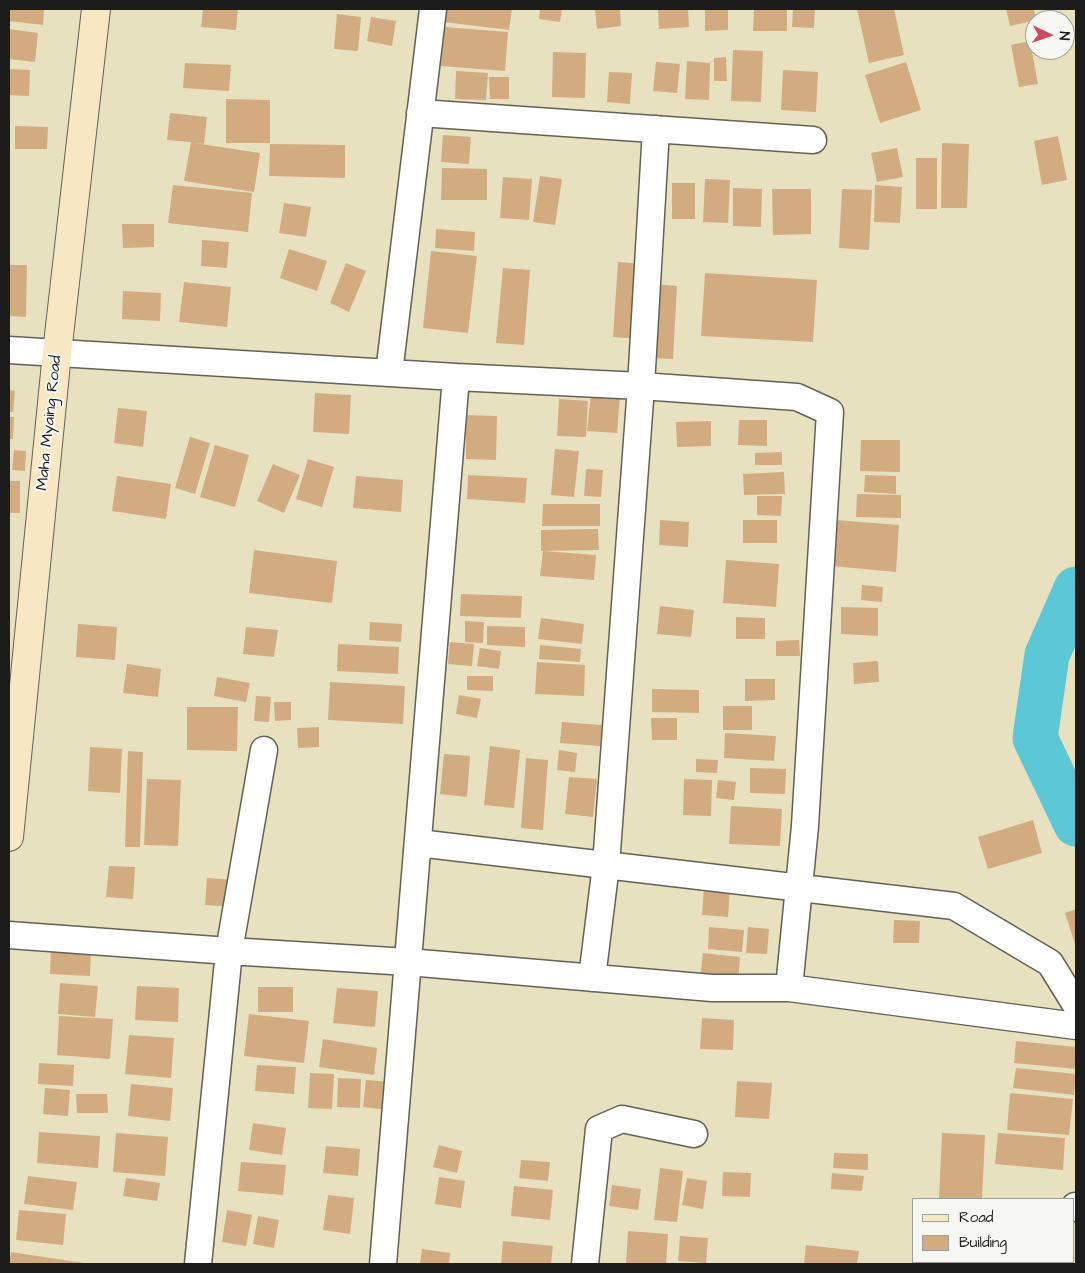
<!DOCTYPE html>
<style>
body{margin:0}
#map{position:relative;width:1085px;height:1273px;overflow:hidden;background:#e7e1bf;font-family:"Architects Daughter",sans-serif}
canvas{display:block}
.frame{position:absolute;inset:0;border:10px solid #1c1c1c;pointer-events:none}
.legend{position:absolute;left:912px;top:1198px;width:162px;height:65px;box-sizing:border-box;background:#f6f6f2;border:1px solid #9f9f9c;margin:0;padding:6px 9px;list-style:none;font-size:15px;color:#1c1c1c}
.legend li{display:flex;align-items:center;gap:10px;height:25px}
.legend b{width:25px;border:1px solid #9f9f9c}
.north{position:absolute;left:1025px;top:10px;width:50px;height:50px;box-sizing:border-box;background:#f6f6f2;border:1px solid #9f9f9c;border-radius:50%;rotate:93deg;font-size:14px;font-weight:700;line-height:20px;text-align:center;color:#1c1c1c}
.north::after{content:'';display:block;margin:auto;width:18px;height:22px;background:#d1495b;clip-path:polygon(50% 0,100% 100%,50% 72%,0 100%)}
</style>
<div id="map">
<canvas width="1085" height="1273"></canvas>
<div class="frame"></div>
<ul class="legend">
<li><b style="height:6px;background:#f7e8c3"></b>Road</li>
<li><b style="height:14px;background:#d2ac80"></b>Building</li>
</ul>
<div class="north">N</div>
</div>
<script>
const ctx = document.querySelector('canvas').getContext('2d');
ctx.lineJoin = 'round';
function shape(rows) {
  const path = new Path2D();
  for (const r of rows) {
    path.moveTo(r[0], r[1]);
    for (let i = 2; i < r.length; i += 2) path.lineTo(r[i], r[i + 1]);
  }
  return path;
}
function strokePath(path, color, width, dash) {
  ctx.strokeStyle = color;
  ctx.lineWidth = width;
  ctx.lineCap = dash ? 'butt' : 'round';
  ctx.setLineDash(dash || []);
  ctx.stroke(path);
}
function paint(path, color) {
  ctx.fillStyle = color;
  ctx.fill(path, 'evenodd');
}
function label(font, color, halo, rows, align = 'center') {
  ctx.font = font + ' "Architects Daughter",sans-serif';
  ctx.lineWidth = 4;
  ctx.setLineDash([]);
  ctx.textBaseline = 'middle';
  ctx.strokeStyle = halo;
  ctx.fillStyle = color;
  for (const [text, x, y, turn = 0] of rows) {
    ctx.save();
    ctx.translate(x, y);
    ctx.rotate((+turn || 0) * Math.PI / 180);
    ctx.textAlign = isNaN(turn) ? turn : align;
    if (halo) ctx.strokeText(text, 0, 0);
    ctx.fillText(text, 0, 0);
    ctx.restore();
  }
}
const river = shape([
 [1076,589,1047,655,1035,738,1076,824]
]);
const building = shape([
 [9,9,44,9,43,25,9,21],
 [203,9,238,9,236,30,201,27],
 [445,9,512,9,509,30,444,22],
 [540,9,562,9,560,22,539,19],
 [595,9,620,9,621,26,597,29],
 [658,9,688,9,689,27,659,29],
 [754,9,787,9,787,31,753,31],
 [793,9,815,9,814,28,792,27],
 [857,9,894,9,904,55,869,63],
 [1006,9,1034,9,1036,20,1010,26],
 [705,10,728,10,728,30,705,31],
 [337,14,361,17,358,51,334,49],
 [371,17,396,21,392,46,367,41],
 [444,27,508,32,505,71,441,66],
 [9,29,38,33,35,62,9,59],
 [1030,41,1038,84,1019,87,1011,45],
 [733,50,763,51,761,102,731,101],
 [553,52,586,53,585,98,552,97],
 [726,57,727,81,714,81,714,58],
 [687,61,710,63,709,100,685,99],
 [656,62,680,64,677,93,653,91],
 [906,62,921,110,880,123,865,75],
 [185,63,231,65,229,91,183,88],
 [9,69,30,70,29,96,9,95],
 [783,70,818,72,816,112,781,110],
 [456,71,488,73,486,100,455,99],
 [609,72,632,73,630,104,607,102],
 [489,77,509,77,509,99,490,99],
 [226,99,270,100,270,143,226,143],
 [170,113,207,117,204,144,194,143,260,153,254,192,184,181,191,142,167,140],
 [15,126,48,127,47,149,15,149],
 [443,135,471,137,469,164,441,162],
 [1058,136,1067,180,1042,185,1034,141],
 [942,143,969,144,967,208,941,208],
 [270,144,345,145,345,178,269,176],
 [897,148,903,177,877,182,871,153],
 [916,158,937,158,937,209,916,209],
 [442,168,487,169,487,200,441,200],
 [540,176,562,179,555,225,533,222],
 [503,177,532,179,529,220,500,218],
 [705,179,730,180,728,223,703,222],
 [672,183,695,183,695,219,672,219],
 [173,185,252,193,248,232,168,223],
 [875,185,902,187,900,223,874,222],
 [733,188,762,189,761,227,733,226],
 [772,189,811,189,811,234,773,235],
 [842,189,872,190,869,250,839,248],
 [284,203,311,207,306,237,279,233],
 [122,224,154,224,154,247,123,248],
 [436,229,475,232,474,251,435,248],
 [202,240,229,242,227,268,201,266],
 [289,249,327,261,317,291,280,278],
 [431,251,477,256,468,333,423,328],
 [618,262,645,264,640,339,613,337],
 [346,263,366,271,349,312,330,303],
 [9,265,27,265,26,317,9,316],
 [503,268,530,270,524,345,496,343],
 [705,273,817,280,813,342,701,336],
 [184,282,231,287,227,327,179,322],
 [652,284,677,286,673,359,648,358],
 [123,291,161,293,160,321,122,319],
 [9,390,15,391,13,412,9,412],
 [315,393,351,395,349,434,313,432],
 [591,393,620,395,617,433,587,431],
 [559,399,588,401,586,437,557,436],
 [118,408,147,411,143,447,114,443],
 [466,415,497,416,496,460,466,459],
 [9,417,14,417,13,439,9,439],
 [739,420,767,420,767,446,738,445],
 [711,421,711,446,677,447,676,422],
 [190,437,210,443,195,494,175,488],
 [861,440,900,440,900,472,860,471],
 [215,445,249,455,235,507,200,497],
 [555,449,579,451,574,497,551,495],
 [14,450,26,451,25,471,12,470],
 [782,452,782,465,755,465,755,453],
 [308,459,334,467,322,507,296,499],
 [273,464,300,475,284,513,257,501],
 [586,469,603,470,601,497,584,496],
 [784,472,785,494,744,495,743,474],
 [468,475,527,478,525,503,467,499],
 [865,475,896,476,896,494,864,492],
 [117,476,171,484,166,519,112,511],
 [356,476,403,480,401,512,353,508],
 [9,481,20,481,20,513,9,513],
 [857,494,901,495,901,518,856,517],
 [757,496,782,496,781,516,757,515],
 [543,504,600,504,600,526,542,526],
 [660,520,689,522,688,547,659,545],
 [743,520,777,520,777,543,743,543],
 [836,520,899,525,896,572,832,566],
 [598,529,599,550,541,551,541,530],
 [254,550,337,561,332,603,249,593],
 [543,551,596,555,594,580,540,576],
 [726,560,779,564,776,607,723,603],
 [862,585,883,587,882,602,861,600],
 [461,594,522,596,521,618,460,616],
 [660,606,694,610,691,637,657,634],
 [841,607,878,608,878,636,841,634],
 [736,617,765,618,765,639,736,639],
 [541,618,584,624,582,644,538,639],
 [465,621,484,622,483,643,465,642],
 [370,622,402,624,401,642,369,640],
 [78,624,117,627,115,660,76,657],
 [487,626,525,627,525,647,487,645],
 [246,627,278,630,274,657,243,654],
 [799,640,800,656,776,656,776,641],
 [450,642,474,644,472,666,448,664],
 [338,644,399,647,398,674,337,671],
 [540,645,581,649,580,662,539,659],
 [480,648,501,651,499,669,477,666],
 [878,661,879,682,854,684,853,663],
 [537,662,585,665,584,696,535,694],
 [127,664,161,669,158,697,123,693],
 [467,676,493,676,493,691,467,690],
 [217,677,250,683,246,702,214,696],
 [745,679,775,679,775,700,745,701],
 [330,682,405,686,403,724,328,720],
 [652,689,699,690,699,713,652,712],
 [459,695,481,699,477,718,456,714],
 [256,696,271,697,269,722,254,721],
 [274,702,291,702,291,720,275,721],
 [723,706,752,706,752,730,723,730],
 [187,707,238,707,237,751,187,750],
 [651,718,677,718,677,740,652,740],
 [562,722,602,725,600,746,560,743],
 [319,727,319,747,298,748,297,728],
 [725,733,776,736,774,761,724,758],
 [490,746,520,750,514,808,484,805],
 [90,747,122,749,120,793,88,791],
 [559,750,577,753,575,772,557,770],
 [128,751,143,752,140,847,125,847],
 [444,754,470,756,467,797,440,794],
 [526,758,548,760,543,830,521,828],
 [696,759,718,760,717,773,696,772],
 [750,768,786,769,785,794,750,793],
 [569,777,597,779,593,817,565,814],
 [147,779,181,780,178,846,144,845],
 [684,779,712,780,711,816,683,815],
 [718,780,736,782,734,800,716,798],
 [731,806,782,809,780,846,729,844],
 [1033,820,1042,853,988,869,978,837],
 [109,866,135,867,133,899,106,897],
 [207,878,235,880,234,907,205,905],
 [704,887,730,890,728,917,702,915],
 [1076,909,1076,947,1065,913],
 [894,920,920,921,919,943,893,943],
 [709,927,744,930,742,952,708,949],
 [748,927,769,929,767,954,746,953],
 [51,948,91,950,90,976,50,974],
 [703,953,740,957,738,983,700,979],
 [60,983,98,986,95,1017,58,1014],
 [137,986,179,988,178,1022,135,1020],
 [258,987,293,987,293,1012,258,1012],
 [337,988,378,991,375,1027,333,1023],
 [249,1014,309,1021,304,1063,244,1056],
 [59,1016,113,1019,110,1059,57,1055],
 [702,1018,734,1020,733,1050,700,1049],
 [129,1035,174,1038,171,1078,125,1074],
 [323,1039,377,1048,374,1075,319,1067],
 [1016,1041,1076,1047,1076,1069,1014,1063],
 [39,1063,74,1065,73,1086,38,1084],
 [257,1065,296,1067,294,1094,255,1091],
 [1016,1068,1076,1074,1074,1095,1013,1088],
 [310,1073,334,1074,332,1109,308,1108],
 [338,1078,361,1079,360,1108,337,1107],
 [366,1080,390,1082,388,1110,363,1107],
 [737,1081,772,1083,769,1119,735,1117],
 [131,1084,173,1088,170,1121,128,1116],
 [45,1088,70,1090,68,1116,43,1114],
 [1010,1093,1073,1099,1069,1135,1007,1130],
 [76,1094,107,1094,108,1113,77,1113],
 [253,1123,286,1128,282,1155,249,1150],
 [39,1132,100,1136,98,1168,37,1163],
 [116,1133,168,1137,165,1176,113,1172],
 [942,1133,985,1135,982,1199,939,1198],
 [998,1133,1065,1138,1063,1170,995,1164],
 [439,1145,462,1151,457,1173,433,1167],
 [326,1146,360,1149,358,1176,323,1173],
 [834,1153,868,1154,868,1170,833,1168],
 [521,1160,550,1162,548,1181,519,1178],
 [241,1162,286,1165,283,1195,238,1191],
 [660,1168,683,1171,677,1222,654,1220],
 [723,1172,751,1173,750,1197,722,1196],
 [832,1173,864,1176,862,1191,831,1189],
 [28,1176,77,1182,73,1210,24,1204],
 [439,1177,465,1181,461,1208,435,1204],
 [126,1178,160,1183,157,1201,123,1196],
 [687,1178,707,1181,703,1209,682,1205],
 [612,1185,641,1189,638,1210,609,1206],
 [514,1186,553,1190,550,1220,511,1216],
 [328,1195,354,1198,350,1234,323,1230],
 [19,1210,66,1214,63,1245,16,1240],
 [227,1210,252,1215,246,1246,222,1242],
 [258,1216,279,1220,274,1248,253,1244],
 [628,1231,668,1234,666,1264,626,1264],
 [680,1236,708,1238,706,1263,678,1261],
 [503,1241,553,1246,551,1264,501,1264],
 [806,1245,859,1251,857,1264,804,1264],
 [422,1249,450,1253,449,1264,420,1264],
 [11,1252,84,1263,84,1264,9,1264],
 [944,1262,979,1262,979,1264,943,1264]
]);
const street = shape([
 [420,113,813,140],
 [9,350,456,377,641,386,797,397,830,412,805,826,789,988],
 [389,373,433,9],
 [418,843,954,906,1050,963,1076,1005],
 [9,935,229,951,408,962,712,988,789,988,1076,1026],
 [592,978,606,865,641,386,656,129],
 [1074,1208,1075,1206],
 [198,1264,229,951,264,750],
 [383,1264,456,377],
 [585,1264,599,1129,622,1119,694,1134],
 [1050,1264,1051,1262]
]);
const secondary = shape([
 [9,837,57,353,96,9]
]);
const streetNames = [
 ["Maha Myaing Road",50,423,-84]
];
strokePath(river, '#5cc7d6', 45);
paint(building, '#d2ac80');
strokePath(street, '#636155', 29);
strokePath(secondary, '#636155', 30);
strokePath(street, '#fff', 26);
strokePath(secondary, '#f7e8c3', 28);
label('16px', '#1c1c1c', '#f6f6f2', streetNames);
</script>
